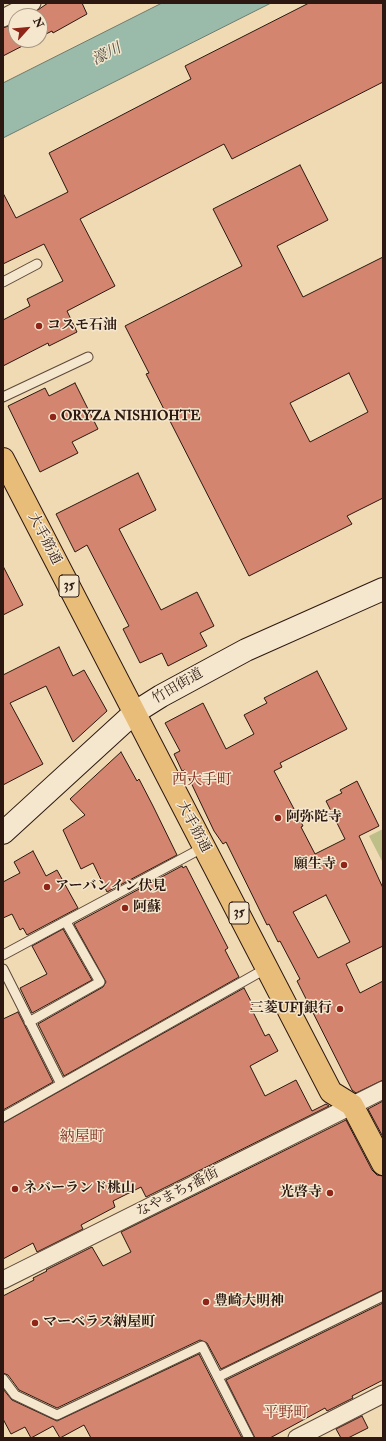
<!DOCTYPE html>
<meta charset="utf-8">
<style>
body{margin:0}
#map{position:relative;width:386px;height:1441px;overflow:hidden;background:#f0dab3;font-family:"IM FELL Double Pica",serif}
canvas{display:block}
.frame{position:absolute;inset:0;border:4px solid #2c1810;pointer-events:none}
.north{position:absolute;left:8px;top:8px;width:40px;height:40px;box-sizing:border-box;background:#f5e7ce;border:1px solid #a59482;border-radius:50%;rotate:63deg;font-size:11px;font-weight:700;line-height:16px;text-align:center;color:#2c1810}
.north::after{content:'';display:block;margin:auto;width:14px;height:18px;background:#8f2418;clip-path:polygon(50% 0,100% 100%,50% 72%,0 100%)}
</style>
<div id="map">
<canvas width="386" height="1441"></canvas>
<div class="frame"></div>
<div class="north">N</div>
</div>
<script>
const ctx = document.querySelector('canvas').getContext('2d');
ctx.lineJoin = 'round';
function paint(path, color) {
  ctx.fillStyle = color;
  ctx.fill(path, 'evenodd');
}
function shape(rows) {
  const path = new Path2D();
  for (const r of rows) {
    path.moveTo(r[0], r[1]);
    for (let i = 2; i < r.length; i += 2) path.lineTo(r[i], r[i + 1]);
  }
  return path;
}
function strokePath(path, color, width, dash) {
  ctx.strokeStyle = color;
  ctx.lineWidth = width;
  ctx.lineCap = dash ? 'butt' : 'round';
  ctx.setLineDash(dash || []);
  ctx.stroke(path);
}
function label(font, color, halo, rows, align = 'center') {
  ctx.font = font + ' "IM FELL Double Pica","Noto Serif JP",serif';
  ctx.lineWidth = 3;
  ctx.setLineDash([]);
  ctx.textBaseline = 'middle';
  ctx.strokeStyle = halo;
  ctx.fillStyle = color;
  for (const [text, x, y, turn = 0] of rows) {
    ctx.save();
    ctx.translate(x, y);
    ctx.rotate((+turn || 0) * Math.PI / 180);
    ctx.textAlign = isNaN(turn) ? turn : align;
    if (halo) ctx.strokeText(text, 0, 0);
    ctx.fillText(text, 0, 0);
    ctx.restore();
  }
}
const green = shape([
 [383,829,383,863,369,836]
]);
const water = shape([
 [162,3,271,3,3,138,3,83,162,3]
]);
const building = shape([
 [48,3,82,3,87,14,53,33,52,31,40,37,40,16,29,16,48,3],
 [309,3,383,3,383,82,232,159,224,144,80,219,115,286,67,311,77,332,49,346,48,343,3,366,3,320,30,306,27,299,63,281,44,244,3,264,3,193,16,218,68,192,49,153,191,79,185,66,309,3],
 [16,23,16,40,34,40,3,56,3,28,16,23],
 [300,165,328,220,277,246,303,297,383,257,383,498,347,516,352,524,249,576,146,374,149,373,125,326,242,266,213,209,300,165],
 [349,373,368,412,310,442,290,403,349,373],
 [75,383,98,429,72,442,78,453,40,472,8,406,45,388,49,396,75,383],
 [138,473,156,510,119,529,161,610,197,592,214,626,200,633,207,646,168,666,162,653,140,663,123,629,129,626,87,545,75,552,56,514,138,473],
 [3,566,23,605,3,615,3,566],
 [59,647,73,676,84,670,107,711,73,742,46,686,10,703,43,764,3,785,3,675,59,647],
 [317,671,347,729,280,763,282,767,274,771,303,826,301,827,315,854,345,839,326,801,342,793,340,790,357,781,379,826,359,836,383,888,383,946,346,964,360,993,383,981,383,1080,356,1093,352,1090,297,981,300,979,280,941,278,942,269,924,267,925,226,842,223,844,214,831,185,770,182,771,174,754,180,751,165,723,203,703,226,749,254,734,244,715,267,703,264,698,317,671],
 [326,895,350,942,318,958,293,912,326,895],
 [121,752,137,781,139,779,153,806,177,855,107,892,93,863,81,869,63,830,85,815,70,799,121,752],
 [33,851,46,876,57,870,78,908,27,935,23,928,20,930,12,914,3,918,3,882,20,873,14,862,33,851],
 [182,866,183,868,186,866,228,948,225,950,239,977,64,1076,38,1024,103,987,106,982,74,924,182,866],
 [63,929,92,980,32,1013,20,988,47,974,32,946,63,929],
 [244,988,254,1007,251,1008,265,1036,269,1034,278,1051,250,1066,265,1096,296,1080,312,1111,326,1104,329,1106,146,1197,141,1187,113,1201,115,1207,81,1225,83,1229,37,1252,33,1243,3,1259,3,1123,244,988],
 [18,1012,53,1082,3,1110,3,1019,18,1012],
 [383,1101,383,1137,368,1109,383,1101],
 [346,1120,372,1170,377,1175,383,1176,383,1290,221,1369,207,1343,200,1340,57,1408,19,1390,8,1375,3,1373,3,1296,34,1280,33,1278,47,1271,46,1270,92,1247,103,1266,131,1252,121,1232,346,1120],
 [383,1303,383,1380,352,1396,353,1398,327,1411,325,1408,270,1438,255,1438,226,1380,383,1303],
 [199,1354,242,1438,91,1438,84,1425,60,1438,53,1426,31,1438,25,1427,11,1434,3,1419,3,1389,12,1400,57,1421,199,1354],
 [362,1416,368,1428,348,1438,341,1438,336,1429,362,1416]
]);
const lane = shape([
 [3,282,37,264],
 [3,397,88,357],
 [3,955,204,847],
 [3,969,61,1084],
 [29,1022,100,982,66,922],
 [3,1117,267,968],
 [218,1377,383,1296],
 [3,1379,15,1395,57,1415,202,1346,249,1438]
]);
const street = shape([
 [3,18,32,3],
 [3,1280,383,1090],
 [297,1438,383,1394]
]);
const secondary = shape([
 [3,833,134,713,161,696,246,650,383,589]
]);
const primary = shape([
 [3,459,331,1092,352,1105,383,1164]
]);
const markers = [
 [39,326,4,"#8f2418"],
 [53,417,4,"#8f2418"],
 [278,818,4,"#8f2418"],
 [344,865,4,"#8f2418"],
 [47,887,4,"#8f2418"],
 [125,908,4,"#8f2418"],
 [340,1009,4,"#8f2418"],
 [15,1189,4,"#8f2418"],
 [330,1193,4,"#8f2418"],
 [206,1302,4,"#8f2418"],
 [35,1323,4,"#8f2418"]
];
const shields = [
 [69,586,20],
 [239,913,20]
];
const shieldNames = [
 ["35",69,586],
 ["35",239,913]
];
const poiNames = [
 ["コスモ石油",47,326],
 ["ORYZA NISHIOHTE",61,417],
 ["阿弥陀寺",286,818],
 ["願生寺",336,865,"right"],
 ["アーバンイン伏見",55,887],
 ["阿蘇",133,908],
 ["三菱UFJ銀行",332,1009,"right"],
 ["ネバーランド桃山",23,1189],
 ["光啓寺",322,1193,"right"],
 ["豊崎大明神",214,1302],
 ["マーベラス納屋町",43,1323]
];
const streetNames = [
 ["大手筋通",44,539,63],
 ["竹田街道",178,687,-30],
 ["大手筋通",193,827,62],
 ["なやまち5番街",178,1193,-27]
];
const waterNames = [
 ["濠川",107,55,-27]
];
const neighbourhoodNames = [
 ["西大手町",202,781],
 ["納屋町",82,1138],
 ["平野町",286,1414]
];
paint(green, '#bebe89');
paint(water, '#9abbaa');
strokePath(water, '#6e7a6c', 1);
paint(building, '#d38570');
strokePath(building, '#2c1810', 1);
strokePath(lane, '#5d4839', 11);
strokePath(street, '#5d4839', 19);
strokePath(secondary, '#2c1810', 24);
strokePath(primary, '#2c1810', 24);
strokePath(lane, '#f5e7ce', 9);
strokePath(street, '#f5e7ce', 17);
strokePath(secondary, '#f5e7ce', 22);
strokePath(primary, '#e8bd7a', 22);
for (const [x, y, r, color] of markers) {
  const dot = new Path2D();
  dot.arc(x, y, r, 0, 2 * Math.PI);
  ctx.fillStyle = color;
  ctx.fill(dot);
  strokePath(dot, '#f5e7ce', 1.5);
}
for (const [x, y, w] of shields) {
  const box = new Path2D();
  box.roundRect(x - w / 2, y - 11, w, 22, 3);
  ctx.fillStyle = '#f5e7ce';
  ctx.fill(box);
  strokePath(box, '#2c1810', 1);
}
label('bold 13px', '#2c1810', null, shieldNames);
label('bold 14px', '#2c1810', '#f5e7ce', poiNames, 'left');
label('14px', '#2c1810', '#f5e7ce', streetNames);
label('italic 15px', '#525146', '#f5e7ce', waterNames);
label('15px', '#7a1f14', '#f5e7ce', neighbourhoodNames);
</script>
